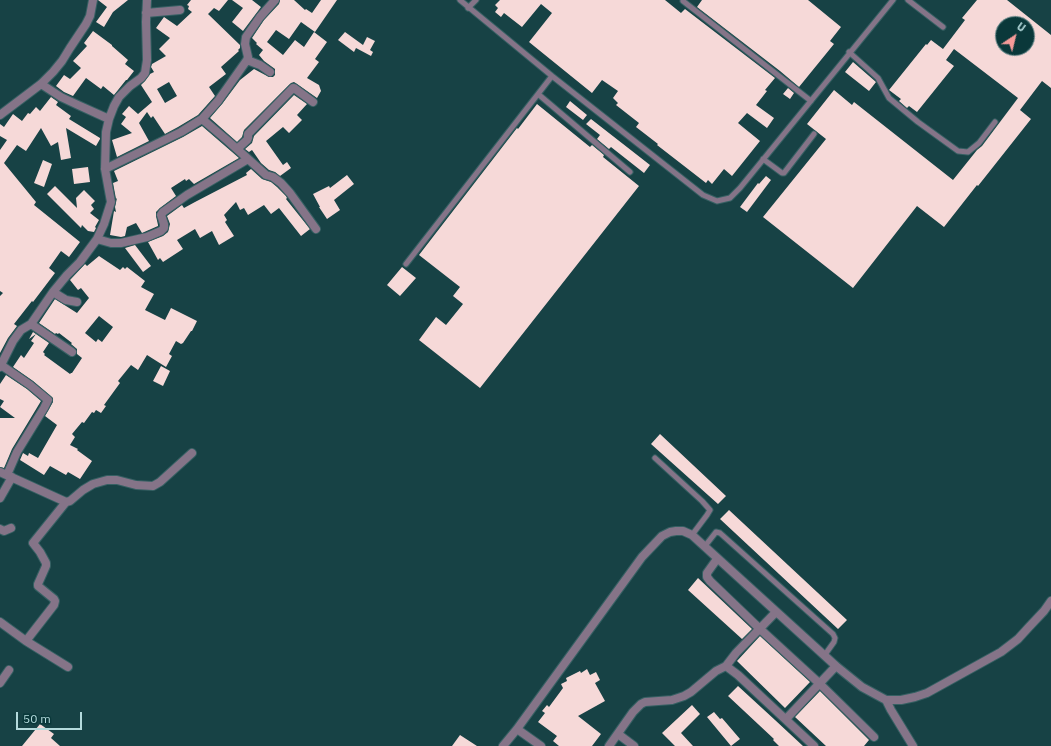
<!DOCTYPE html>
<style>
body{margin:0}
#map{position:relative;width:1051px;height:746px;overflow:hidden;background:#174245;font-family:"IBM Plex Sans",sans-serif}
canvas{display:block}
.north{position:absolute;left:995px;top:16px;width:40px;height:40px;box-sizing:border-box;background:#0a383a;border:1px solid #4e797b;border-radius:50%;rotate:35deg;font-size:11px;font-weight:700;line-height:16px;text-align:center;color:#b4dadc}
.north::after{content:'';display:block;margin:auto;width:14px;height:18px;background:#f59b99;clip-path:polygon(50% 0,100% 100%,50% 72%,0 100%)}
.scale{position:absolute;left:16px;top:712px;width:66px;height:18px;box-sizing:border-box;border:2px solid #b4dadc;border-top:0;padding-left:5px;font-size:12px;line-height:14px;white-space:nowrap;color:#b4dadc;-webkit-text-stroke:3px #0a383a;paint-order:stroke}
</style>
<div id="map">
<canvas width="1051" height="746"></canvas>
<div class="north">U</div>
<div class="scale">50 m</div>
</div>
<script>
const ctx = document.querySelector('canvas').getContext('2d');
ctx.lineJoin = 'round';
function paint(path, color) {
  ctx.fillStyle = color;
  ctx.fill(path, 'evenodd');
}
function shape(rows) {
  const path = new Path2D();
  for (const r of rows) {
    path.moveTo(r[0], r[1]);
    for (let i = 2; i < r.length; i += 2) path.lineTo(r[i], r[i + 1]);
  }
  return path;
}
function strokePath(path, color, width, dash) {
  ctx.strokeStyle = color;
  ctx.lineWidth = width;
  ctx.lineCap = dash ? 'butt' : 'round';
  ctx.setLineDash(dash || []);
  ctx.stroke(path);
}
const building = shape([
 [98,0,128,0,113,12,104,27,96,22,107,7],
 [191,0,228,0,219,11,214,8,208,14,240,45,240,48,238,50,239,51,221,67,226,74,209,87,215,96,198,115,178,127,165,134,153,116,151,118,147,112,139,123,149,141,117,157,112,140,132,133,121,124,126,117,122,114,129,106,138,114,152,102,141,85,145,81,150,74,154,72,151,67,152,64,166,56,159,49,170,38,156,28,164,17,177,26,192,12,188,9,189,6,187,5],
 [169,82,177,96,165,103,157,89],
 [232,0,252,0,261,7,243,31,232,22,243,8],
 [280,0,294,0,305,10,306,9,312,13,321,0,337,0,315,32,301,22,289,39,276,30,267,42,283,55,295,40,304,47,314,32,327,42,315,59,319,62,307,78,319,85,321,91,317,98,297,84,294,82,291,83,244,130,242,137,237,142,210,118,222,104,240,80,254,69,269,77,273,77,275,75,275,69,264,61,259,55,263,50,256,44,257,43,252,38,264,20,279,4],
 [500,0,665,0,681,13,685,9,775,78,765,90,767,91,756,105,774,118,767,128,747,113,738,123,760,141,732,176,724,169,712,184,708,180,706,183,657,145,658,144,636,127,639,123,616,105,618,103,613,98,618,91,602,80,592,93,529,42,552,13,541,4,522,27,504,13,501,17,495,12,498,8,495,5],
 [702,0,808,0,841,27,830,41,834,44,799,87,780,71,697,7],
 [977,0,1007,0,1051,35,1051,88,1042,81,1020,110,1031,119,978,186,977,185,944,227,917,206,853,288,763,217,826,139,807,124,834,90,852,105,854,102,953,180,977,150,982,146,1018,98,954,49,946,60,954,66,917,112,909,106,907,108,899,101,901,99,889,90,926,44,927,45,931,40,943,49,965,20,962,18],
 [1003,24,1027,24,1027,48,1003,48],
 [93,31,112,45,112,46,128,60,125,64,134,71,127,80,126,80,114,95,103,86,101,89,86,78,73,96,64,92,56,86,64,75,70,79,81,68,73,61,87,46,84,43],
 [345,32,363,45,367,37,375,41,370,50,373,52,371,56,356,48,354,52,338,40],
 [853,62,876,82,869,91,845,72],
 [788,88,794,93,790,99,783,94],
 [294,95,307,104,297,115,302,120,289,133,283,127,266,141,283,165,287,162,291,168,280,176,275,172,269,170,261,163,252,150,249,152,245,149,252,143,254,136],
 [51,97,58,102,56,105,71,116,69,119,100,138,100,139,96,146,66,128,71,158,61,160,58,142,51,146,41,128,26,151,17,145,4,163,36,202,34,205,80,242,69,257,61,251,49,268,55,273,33,302,32,301,14,324,17,326,8,338,0,353,0,296,3,293,0,291,0,150,7,140,0,136,0,124,4,127,13,114,22,121,28,113,30,114,36,107,40,111],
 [570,101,587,115,583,120,566,107],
 [537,104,590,147,592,145,604,155,603,157,639,186,480,388,419,340,436,317,446,325,463,304,453,296,460,287,419,255,517,128,518,129],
 [591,119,650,165,644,173,611,147,609,149,597,139,600,135,586,124],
 [202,126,239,158,194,184,189,179,186,181,185,179,171,188,176,196,160,208,156,212,156,216,158,225,158,226,142,233,136,223,127,227,125,236,121,237,110,235,114,211,116,212,115,207,117,198,116,199,113,183,118,181,114,171,183,137],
 [43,160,52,164,44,187,34,183],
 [88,167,90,182,74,184,72,169],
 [251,169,262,179,271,182,277,187,286,196,287,198,286,199,310,229,301,236,279,208,271,214,264,205,248,215,244,208,240,210,236,202,224,215,227,220,225,222,234,236,219,245,212,231,200,238,195,229,177,240,183,249,163,262,160,258,158,260,148,242,163,236,168,232,170,224,167,216,182,205,184,208,195,202,247,175,246,173],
 [347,175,354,184,334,200,340,210,327,219,319,207,320,207,313,194,329,186,330,188],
 [766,176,771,180,747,212,740,207,758,183,759,184],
 [55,186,77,208,76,198,84,190,95,201,91,205,94,209,90,213,99,220,95,227,96,228,94,232,88,231,82,225,81,228,47,194],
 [135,245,151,266,143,272,125,248],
 [99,256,120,270,123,267,125,269,127,267,145,281,141,287,154,294,145,310,165,320,171,308,197,321,192,331,191,331,183,343,181,344,176,341,169,354,172,356,166,367,147,355,138,370,131,365,118,381,120,383,104,405,106,406,101,413,96,410,94,413,92,412,84,423,82,422,72,434,75,437,70,445,78,449,77,450,92,461,80,479,68,472,66,475,50,466,44,475,20,460,23,453,28,456,29,453,38,458,57,425,45,416,53,402,53,398,33,381,13,367,21,355,24,358,34,343,31,341,36,334,29,339,33,332,49,343,43,352,45,354,44,355,70,374,71,373,72,373,82,358,77,354,77,349,71,344,72,343,59,333,58,334,56,333,55,334,39,323,55,299,77,313,89,298,81,288,78,290,70,280,85,264,87,266],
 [99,316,113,327,102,342,98,339,96,342,85,333],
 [402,267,416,278,400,296,387,285],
 [161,366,170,371,163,386,153,381],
 [6,375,27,389,41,401,12,449,4,468,0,467,0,418,15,418,0,407,4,401,0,399,0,384],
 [660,434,726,496,718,504,651,444],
 [729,510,847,620,838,629,720,519],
 [698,578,752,629,742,639,688,590],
 [760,636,810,682,785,708,737,661],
 [587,669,590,675,596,672,600,680,595,683,605,701,578,716,601,734,592,746,559,746,553,741,557,736,538,722,545,713,542,711,547,705,549,707,563,688,561,684,567,681,566,678,580,671,581,673],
 [738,686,775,720,803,746,779,746,773,740,774,739,728,696],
 [820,691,869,740,864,746,826,746,795,717],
 [692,705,700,714,681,733,693,746,675,746,662,733],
 [714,712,720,719,722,718,740,739,731,746,707,717],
 [40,724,54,734,51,738,60,746,22,746],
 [460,735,477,746,452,746]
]);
const service = shape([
 [460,0,552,76,703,195,717,201,730,198,740,188,893,0],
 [908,0,943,27],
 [683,1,811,101],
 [468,8,476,0],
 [849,52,878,78,889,98,918,122,958,151,968,152,979,143,995,122],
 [538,94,630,172],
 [763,159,782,173,784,173,814,134],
 [406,264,552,76],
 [655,458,702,501,710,510,707,515,692,535],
 [705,546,716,532,720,533,833,634,835,638,834,642,824,656]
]);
const minor = shape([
 [146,13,180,10],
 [247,60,260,65,270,72],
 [41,84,61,97,78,105,109,119],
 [0,115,41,84,53,72,62,61,70,48,86,24,90,16,93,0],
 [202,119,218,101,247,60,248,57,245,44,246,37,260,17,275,0],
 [237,149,247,140,248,138,248,134,293,88,294,88,313,102],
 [105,169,181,132,202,119,228,141,266,175,273,177,281,183,290,193,316,229],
 [97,239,111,243,121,243,147,237,161,231,164,228,164,224,161,215,163,212,187,195,248,159],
 [53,292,66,300,77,302],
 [31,324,72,352],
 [1,365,30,385,48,400,44,408,17,452,7,475],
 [0,367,13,341,21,330,31,324,53,292,67,275,80,262,97,239,104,224,111,202,105,169,106,132,109,119,114,106,119,97,130,86,141,78,145,73,147,60,146,22,147,0],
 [0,472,66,502,70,501,83,490,93,484,107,480,117,480,136,485,153,486,160,482,192,453],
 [0,498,12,477],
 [0,529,4,531,11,528],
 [717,559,707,573,707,577,710,581,760,629,820,684,874,737],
 [0,622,26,641,68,667],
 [26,641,54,605,55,601,54,599,38,586,38,584,46,566,46,563,40,552,33,543,66,502],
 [726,666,736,653,776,612],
 [0,683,9,670],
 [886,700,901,700,915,697,927,693,1001,652,1018,639,1028,628,1044,611,1051,601],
 [786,719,836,666],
 [517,729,541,746],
 [618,734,634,746],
 [503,746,517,729,642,557,662,536,670,532,676,531,683,531,692,535,836,666,862,687,886,700,891,710,913,746],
 [609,746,633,712,641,704,645,702,672,700,684,696,691,692,716,671,726,666,738,675,814,746]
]);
paint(building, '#f6d9d8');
strokePath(service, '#366063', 7);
strokePath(minor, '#366063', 10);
strokePath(service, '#857488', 5);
strokePath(minor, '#857488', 8);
</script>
